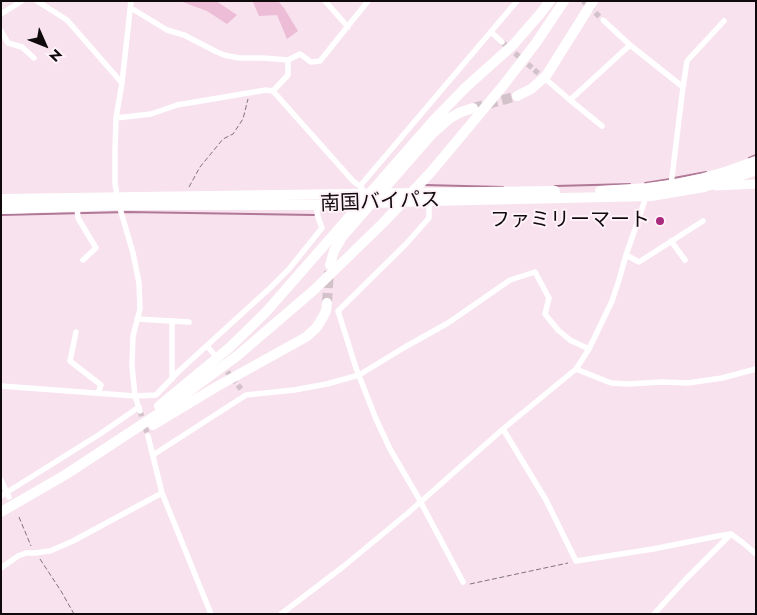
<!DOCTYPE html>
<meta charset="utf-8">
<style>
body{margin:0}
#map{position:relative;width:757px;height:615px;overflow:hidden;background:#f7e2ed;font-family:Jost,sans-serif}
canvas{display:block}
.frame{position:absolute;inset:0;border:2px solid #100a0d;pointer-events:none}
.north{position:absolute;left:20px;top:20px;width:50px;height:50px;-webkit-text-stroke:4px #fef2f8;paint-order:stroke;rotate:134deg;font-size:14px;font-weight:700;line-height:20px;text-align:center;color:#100a0d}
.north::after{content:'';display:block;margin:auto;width:18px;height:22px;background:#100a0d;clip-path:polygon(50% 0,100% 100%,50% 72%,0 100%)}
</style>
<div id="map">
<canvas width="757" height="615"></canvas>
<div class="frame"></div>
<div class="north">N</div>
</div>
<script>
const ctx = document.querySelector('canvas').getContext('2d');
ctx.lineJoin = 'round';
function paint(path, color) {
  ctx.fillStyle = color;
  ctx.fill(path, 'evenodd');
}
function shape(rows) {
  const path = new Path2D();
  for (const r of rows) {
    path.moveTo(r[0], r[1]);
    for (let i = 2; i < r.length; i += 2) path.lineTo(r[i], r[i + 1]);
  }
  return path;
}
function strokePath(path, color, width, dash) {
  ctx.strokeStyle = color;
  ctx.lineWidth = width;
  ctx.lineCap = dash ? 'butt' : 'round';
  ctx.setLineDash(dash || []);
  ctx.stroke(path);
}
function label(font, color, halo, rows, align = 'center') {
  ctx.font = font + ' Jost,"Noto Sans JP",sans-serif';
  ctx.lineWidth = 4;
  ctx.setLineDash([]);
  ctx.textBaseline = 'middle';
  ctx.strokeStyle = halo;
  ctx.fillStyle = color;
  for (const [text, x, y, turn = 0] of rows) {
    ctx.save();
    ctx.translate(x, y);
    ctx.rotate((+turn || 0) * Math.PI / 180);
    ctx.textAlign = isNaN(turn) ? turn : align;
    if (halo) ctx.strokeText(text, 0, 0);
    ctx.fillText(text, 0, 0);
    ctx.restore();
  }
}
const green = shape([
 [180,1,216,1,237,15,227,24,207,11],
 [278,1,284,8,298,31,287,39,277,15,259,16,253,2]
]);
const stream = shape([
 [749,158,756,155],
 [674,178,706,172],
 [645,183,670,179],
 [425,185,503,187],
 [555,186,630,184],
 [1,215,128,212,314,215]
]);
const minorTunnel = shape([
 [583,1,603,20],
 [502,42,545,79],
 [222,365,241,389],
 [140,411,148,436]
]);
const motorwayTunnel = shape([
 [473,108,517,96],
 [327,303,329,271]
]);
const path = shape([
 [189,187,200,167,223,139,233,134,243,119,248,99],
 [19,517,31,546],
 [40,559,61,591,74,614],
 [470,584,568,563]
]);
const minor = shape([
 [37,1,67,20,122,83],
 [131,1,122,83,116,118,115,151,115,184,119,205,133,253,139,283,140,309,133,336,132,366,135,396,140,411],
 [325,1,348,27],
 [131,8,167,30,184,35,217,52,224,55,239,58,263,58,288,60,300,54,311,62,320,61,368,1],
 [1,14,22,1],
 [603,20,630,45],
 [1,31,8,43,22,47,34,58],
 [491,32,502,42],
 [288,60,288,75,273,91,353,181,360,186],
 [549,82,570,100,630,45,683,87,671,185],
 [683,87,687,61,724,21],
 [570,100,602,126],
 [116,118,151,114,177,105,266,90,273,91],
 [366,194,360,186,517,1],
 [429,201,429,218,406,244,338,311,356,368,376,419,390,449,418,497,463,582],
 [77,207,78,218,96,248,83,260],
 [671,241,685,260],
 [626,255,639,262,703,221],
 [137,319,189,322],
 [76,332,70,361,101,385,98,393],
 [207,346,213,353],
 [576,369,611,383,628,384,662,382,688,383,722,378,756,369],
 [172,379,172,321],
 [1,386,135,396,156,395,179,371,270,288,289,269,322,228,318,217,316,205],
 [503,429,546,500,576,561,653,549,718,536,731,534,743,543,756,554],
 [148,436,162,493,211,614],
 [153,455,246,395,294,390,327,384,359,375,405,347,448,323,510,280,535,272,549,298,545,314,558,330,570,340,589,349],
 [1,480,9,497],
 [1,496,100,434,139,407],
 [1,568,18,556,26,553,35,553,50,551,73,541,162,493],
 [281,614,344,566,408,513,503,429,576,369,589,349,612,301,619,280,626,255,647,194],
 [654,614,685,580,731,534]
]);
const primary = shape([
 [716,186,756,184]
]);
const trunk = shape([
 [600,191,648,188,677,184,700,179,728,171,756,161],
 [1,199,555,191],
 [1,209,119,205,316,205,429,201,651,196,704,187,731,179,756,170]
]);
const motorway = shape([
 [517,96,531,89,546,76,593,1],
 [330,265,334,251,342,237,432,134,450,118,461,112,473,108],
 [159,406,229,348,266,312,433,121,465,88,513,45,540,14,550,1],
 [153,425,216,387,306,337,316,328,323,317,326,311,327,303],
 [1,512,65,475,161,412,237,356,314,290,383,223,431,172,502,87,536,43,564,1]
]);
const markers = [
 [660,221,5,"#a72a7c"]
];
const streetNames = [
 ["南国バイパス",380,203,-2]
];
const poiNames = [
 ["ファミリーマート",650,221]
];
paint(green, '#edbcd6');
strokePath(stream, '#b07997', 2);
strokePath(minorTunnel, '#d4c2cb', 5.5, [5.5, 3]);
strokePath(motorwayTunnel, '#d4c2cb', 10, [10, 5]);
strokePath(path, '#80737a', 1, [5, 2.5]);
strokePath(minor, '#fff', 5.5);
strokePath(primary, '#fff', 9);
strokePath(trunk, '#fff', 10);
strokePath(motorway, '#fff', 10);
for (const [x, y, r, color] of markers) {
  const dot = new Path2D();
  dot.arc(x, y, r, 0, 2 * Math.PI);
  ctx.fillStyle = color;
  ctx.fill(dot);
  strokePath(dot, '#fef2f8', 2);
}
label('20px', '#100a0d', '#fef2f8', streetNames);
label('20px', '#100a0d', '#fef2f8', poiNames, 'right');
</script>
